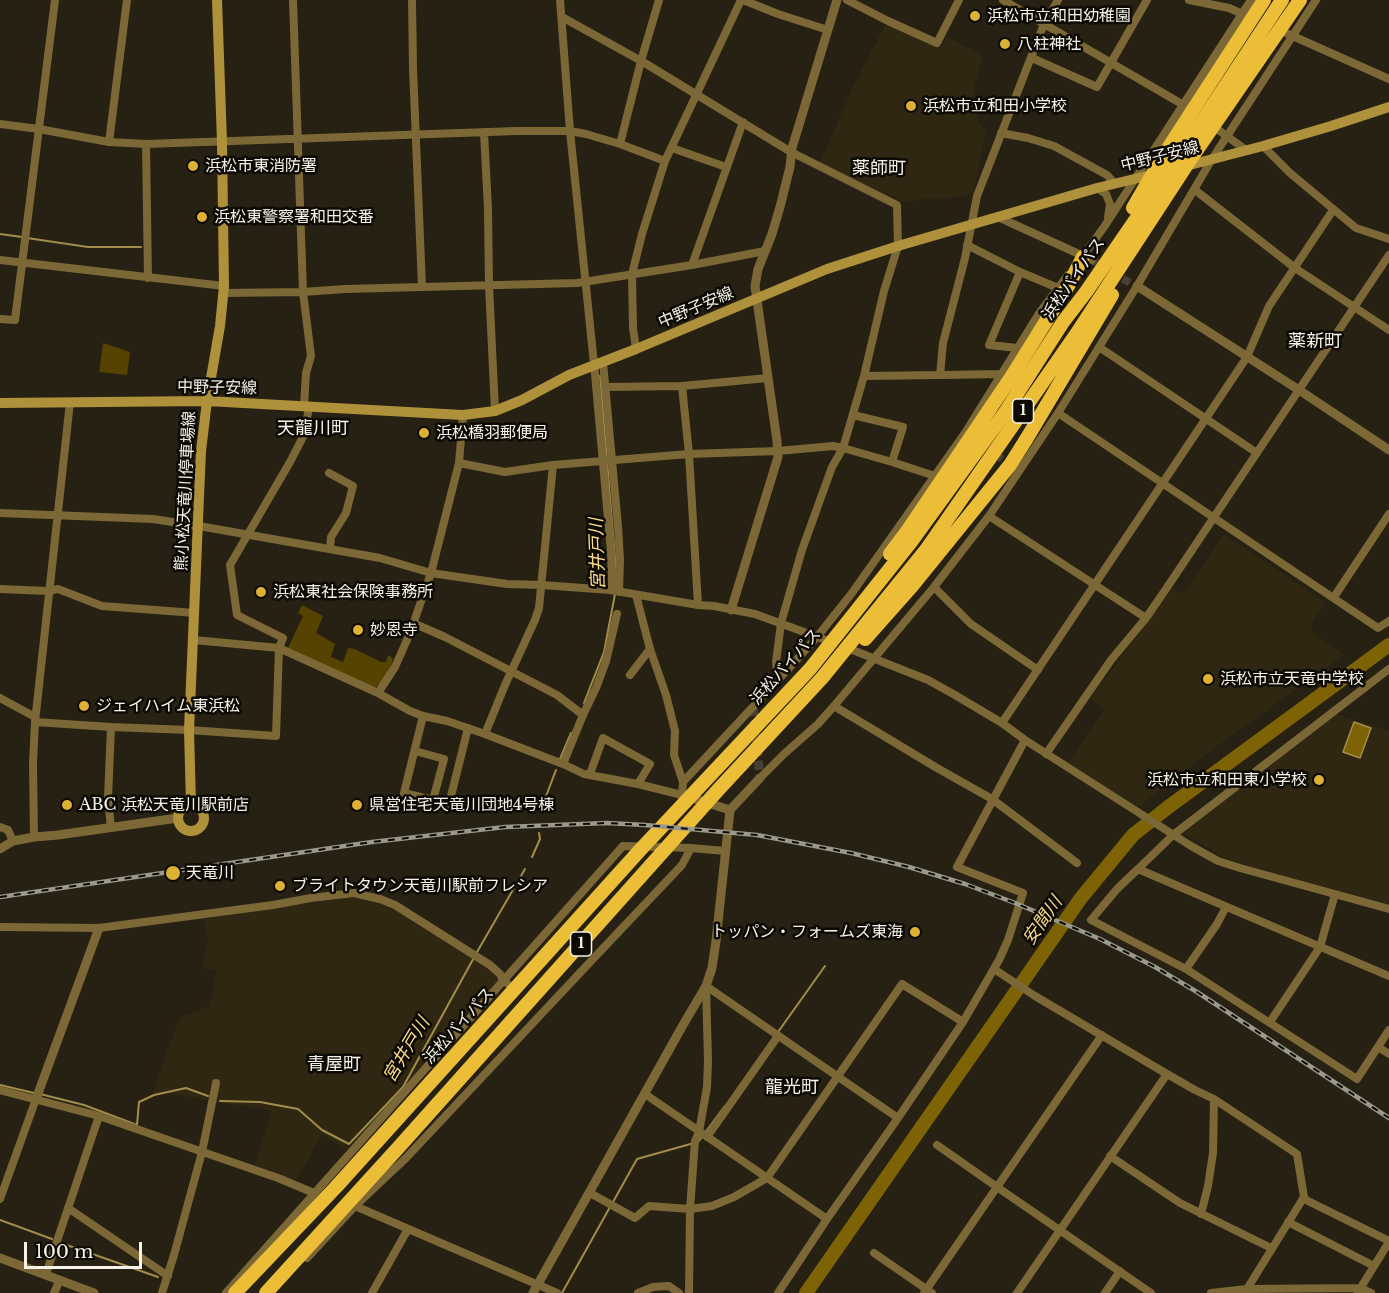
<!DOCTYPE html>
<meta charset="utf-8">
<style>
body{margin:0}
#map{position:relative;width:1389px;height:1293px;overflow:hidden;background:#262113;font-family:"Libre Baskerville",serif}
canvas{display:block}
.scale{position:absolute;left:24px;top:1242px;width:118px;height:27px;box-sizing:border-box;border:3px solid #f5f2e9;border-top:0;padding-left:8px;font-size:18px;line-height:21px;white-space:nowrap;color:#f5f2e9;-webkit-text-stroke:4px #0d0a05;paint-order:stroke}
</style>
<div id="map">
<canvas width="1389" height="1293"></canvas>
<div class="scale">100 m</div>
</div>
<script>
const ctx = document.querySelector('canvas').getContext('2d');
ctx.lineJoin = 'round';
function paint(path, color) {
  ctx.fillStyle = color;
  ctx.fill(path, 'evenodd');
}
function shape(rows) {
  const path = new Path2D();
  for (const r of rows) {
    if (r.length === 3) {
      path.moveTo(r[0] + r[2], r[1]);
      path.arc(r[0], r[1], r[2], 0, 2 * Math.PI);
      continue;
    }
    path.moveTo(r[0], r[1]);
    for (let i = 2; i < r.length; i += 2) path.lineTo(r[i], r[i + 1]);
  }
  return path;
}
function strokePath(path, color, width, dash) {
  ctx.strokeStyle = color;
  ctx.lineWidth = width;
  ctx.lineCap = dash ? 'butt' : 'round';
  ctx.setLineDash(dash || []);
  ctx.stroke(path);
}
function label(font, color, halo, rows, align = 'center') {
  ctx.font = font + ' "Libre Baskerville","Noto Sans JP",serif';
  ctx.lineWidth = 5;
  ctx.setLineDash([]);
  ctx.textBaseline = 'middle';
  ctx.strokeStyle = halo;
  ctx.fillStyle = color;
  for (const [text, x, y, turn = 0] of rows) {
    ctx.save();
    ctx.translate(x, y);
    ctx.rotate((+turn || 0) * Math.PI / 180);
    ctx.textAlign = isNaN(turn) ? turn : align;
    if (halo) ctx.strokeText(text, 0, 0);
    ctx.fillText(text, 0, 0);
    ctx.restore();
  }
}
const built = shape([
 [885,25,942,47,946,37,983,55,974,88,978,123,986,131,974,193,960,197,923,199,904,202,820,163,852,89],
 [1224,534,1326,603,1313,621,1311,631,1344,655,1209,752,1139,807,1068,763,1105,709,1090,699,1172,589,1183,593,1202,567],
 [1337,714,1389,731,1389,904,1247,866,1223,857,1183,832,1184,829],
 [353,897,374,901,390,906,494,971,499,976,498,984,346,1150,322,1134,296,1181,254,1166,272,1111,170,1094,152,1093,180,1017,209,1006,217,972,202,967,208,938,204,919,236,913]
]);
const green = shape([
 [103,343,130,352,127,375,99,372],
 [302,605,323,616,316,633,335,644,331,657,343,662,348,648,355,649,381,662,386,662,388,655,393,658,391,666,380,685,373,688,288,648,303,616,298,613]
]);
const water = shape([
 [1354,722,1371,728,1360,758,1343,752,1354,722]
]);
const stream = shape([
 [0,234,22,237],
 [27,238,88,247,141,247],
 [600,376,615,558,616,579],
 [584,703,604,652,615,594],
 [560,759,571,733],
 [540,812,556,770],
 [532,857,540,839,539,833],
 [778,1032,825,966],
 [0,1085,34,1093],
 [40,1094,84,1105,137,1125,139,1102,154,1095,186,1088,208,1096],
 [220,1101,260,1102,298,1109,322,1130,349,1144,403,1087,477,952,525,869],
 [699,1141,724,1107],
 [613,1202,637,1159,694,1143],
 [0,1220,52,1239],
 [61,1243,158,1277],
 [562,1293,610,1207]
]);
const river = shape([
 [806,1293,1081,898,1133,835,1167,808,1389,645]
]);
const minorTunnel = shape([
 [1092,260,1130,283],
 [979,443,1002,459]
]);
const tertiaryTunnel = shape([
 [753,707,760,778]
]);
const minor = shape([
 [293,0,303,292,311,356,306,373,304,406],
 [412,0,413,68,422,287],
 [560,0,570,131,595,374,611,552,612,583,610,590],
 [659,0,641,61,620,144,665,161],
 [743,0,778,14,828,30],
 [847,0,888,21,937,43,959,0],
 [1003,0,1187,107],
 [1189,0,1229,8,1245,15],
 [562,17,643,62,791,152,897,205,898,246,884,291,864,376,843,448,832,467,802,550,781,623,776,662,778,681],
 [1286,33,1389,79],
 [1032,58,1097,87,1147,0],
 [0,124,39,129,109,142,146,144,517,131,570,131,586,134,620,144],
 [1217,129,1246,150],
 [484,132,488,209,489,285,495,411],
 [1001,133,1028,138,1054,146,1107,175,1115,184],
 [109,142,127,0],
 [146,144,148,278],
 [1263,146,1290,173,1356,228,1389,239],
 [672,148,726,167],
 [1097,188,1106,194,1110,204,1108,217],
 [1195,190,1295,268,1389,330],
 [998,217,1092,260],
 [967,245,1020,272,1058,288],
 [1081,259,1104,227,1251,0],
 [0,260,224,286],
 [692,265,743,122],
 [224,293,303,292,345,289,577,283,692,265,765,251],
 [0,319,15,320,55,0],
 [1099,347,1257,453],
 [1018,348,989,345,1020,272],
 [636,349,633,328,632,274,642,234,665,161,741,0],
 [603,362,618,526,620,560,619,592],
 [1002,374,940,375,943,343,965,258,977,196,1044,24,1058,0],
 [864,376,940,375],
 [606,387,682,386],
 [1058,413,1378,628,1389,621],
 [463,415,459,463,505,472,553,465,689,454,778,451,833,446,843,448,892,462,935,476],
 [853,415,903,427,892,462],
 [329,473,353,486,346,513,331,537,330,549],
 [0,513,153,519,199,526,380,558,431,573,507,584,542,585,610,590,698,605,714,606,755,614,834,643],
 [989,516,1146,618],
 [934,587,971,624,1038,670],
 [0,589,48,591,58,589,102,606,195,613],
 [636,595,650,649,666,695,675,731,674,755,683,782],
 [1334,597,1389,514],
 [698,605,689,454,682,386,768,378],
 [413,623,445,637,557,695,583,715,563,764],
 [194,640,279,648,378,693,410,711,423,716,447,721,485,734,563,764,584,774,638,784,682,795,683,782,790,667,817,637,852,593,965,433,1038,315,1068,275],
 [845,647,928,680,955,695,1002,723,1025,740,1191,846,1218,861,1240,868,1389,909],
 [1389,669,1173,835,1138,869,1389,976],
 [630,675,650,649],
 [378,693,395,667,410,633,431,573,459,463],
 [0,698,35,717],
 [834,706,937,768,992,799,1077,863],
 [583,715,596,688,606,661,617,614],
 [35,722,70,402],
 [1002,723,1247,357,1269,306,1333,210],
 [485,734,505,685,535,620,539,608,553,465],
 [415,751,444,759,433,800,404,793,423,716],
 [1046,754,1111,660,1146,618,1166,589,1389,255],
 [590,774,603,738,650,764,638,784],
 [760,778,784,754,818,724,834,706,934,587,989,516,1058,413,1137,286,1212,159,1316,0],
 [448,808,468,728],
 [0,827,8,830,13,841],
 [111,828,108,798,111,727,189,730,276,736,279,648,283,638,237,615,230,565,290,462,305,433,309,406],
 [34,837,33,764,35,722,111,727],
 [1138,869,1117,889,1091,920,1186,969,1357,1079,1389,1030],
 [0,927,99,928,273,905,311,898,354,893,380,899,395,905,490,965,500,974,503,980,508,984],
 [994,969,1035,996,1167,1074,1017,1293],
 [1186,969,1217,924,1226,907],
 [706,986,898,1118],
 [1270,1022,1320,947,1335,894],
 [1378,1047,1389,1054],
 [1167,1074,1195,1090,1214,1099,1297,1154,1304,1197,1306,1200,1389,1241],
 [0,1090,99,1116,278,1178,314,1193],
 [645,1094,827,1219],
 [707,1137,778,1036],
 [937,1145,997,1187,1102,1035],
 [1110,1156,1180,1203,1271,1248],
 [590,1193,635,1218,649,1206,690,1209,712,1206,734,1197,767,1178,902,984,963,1022],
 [0,1199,36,1099],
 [355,1206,557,1293],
 [68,1208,168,1276],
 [1201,1214,1208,1186,1213,1153,1214,1099],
 [1288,1222,1374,1266],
 [874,1253,932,1293],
 [307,1258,355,1206,406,1158,592,960,682,865,691,848],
 [46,1274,99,1116],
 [1247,1289,1304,1197],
 [1358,1292,1389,1242],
 [54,1293,60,1280],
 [162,1293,174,1255,202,1152,216,1083],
 [226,1293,623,846,691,848,725,851],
 [372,1293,408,1229],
 [638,1293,653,1287,669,1286,679,1293],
 [689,1293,690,1209,694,1154,695,1141,699,1132,707,1087,708,1061,706,986],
 [778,1293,827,1219,898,1118,963,1022,999,960,1008,940,1023,893,957,867,1025,740],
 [924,1293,997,1187,1151,1293],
 [1105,1293,1120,1271],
 [1211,1293,1247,1289,1360,1288,1371,1293]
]);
const tertiary = shape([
 [1137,286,1299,390,1389,450],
 [731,610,778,457,777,441,755,286,758,269,772,234,780,207,790,167,792,148,837,0],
 [682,795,730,810],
 [0,849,13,841,34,837,58,835,178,818],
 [36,1099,99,928],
 [0,1258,94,1293],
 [533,1293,683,1025,706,986,712,968,716,941,730,810,760,778]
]);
const secondary = shape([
 [1182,167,1263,146,1331,126,1389,107],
 [0,403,207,401,463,415,495,411,522,400,569,375,636,349,827,269,898,246,1097,188,1155,174],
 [191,804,189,730,201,451,207,401,220,326,224,286,222,142,217,0],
 [191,818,13]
]);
const trunk = shape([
 [1133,208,1163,156,1264,0],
 [890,554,908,530,1012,376,1068,286,1083,257],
 [865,639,912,586,1010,465,1027,438,1112,295],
 [235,1293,336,1187,641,849,810,669,911,542,1006,411,1063,322,1086,292,1180,155,1282,0],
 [266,1293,398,1148,718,790,822,678,926,550,1077,333,1192,157,1300,0]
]);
const rail = shape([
 [0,897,372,842,505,827,607,823,645,825,757,835,851,853,909,867,965,884,1015,903,1100,939,1155,967,1197,992,1389,1118]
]);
const markers = [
 [975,16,6,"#ddb133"],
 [1005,44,6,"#ddb133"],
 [911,106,6,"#ddb133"],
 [193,166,6,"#ddb133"],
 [202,217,6,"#ddb133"],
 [424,433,6,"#ddb133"],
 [261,592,6,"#ddb133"],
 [358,630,6,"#ddb133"],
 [1208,679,6,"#ddb133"],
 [84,706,6,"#ddb133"],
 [1319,780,6,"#ddb133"],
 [67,805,6,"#ddb133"],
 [357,805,6,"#ddb133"],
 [173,873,8,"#ddb133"],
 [280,886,6,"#ddb133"],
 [915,932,6,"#ddb133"]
];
const shields = [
 [1023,411,21],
 [581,944,21]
];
const shieldNames = [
 ["1",1023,411],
 ["1",581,944]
];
const poiNames = [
 ["浜松市立和田幼稚園",987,16],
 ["八柱神社",1017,44],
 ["浜松市立和田小学校",923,106],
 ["浜松市東消防署",205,166],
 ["浜松東警察署和田交番",214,217],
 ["浜松橋羽郵便局",436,433],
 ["浜松東社会保険事務所",273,592],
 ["妙恩寺",370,630],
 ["浜松市立天竜中学校",1220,679],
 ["ジェイハイム東浜松",96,706],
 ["浜松市立和田東小学校",1307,780,"right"],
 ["ABC 浜松天竜川駅前店",79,805],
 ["県営住宅天竜川団地4号棟",369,805],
 ["天竜川",186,873],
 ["ブライトタウン天竜川駅前フレシア",292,886],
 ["トッパン・フォームズ東海",903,932,"right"]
];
const streetNames = [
 ["中野子安線",1160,157,-14],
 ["浜松バイパス",1074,279,-55],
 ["中野子安線",696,308,-23],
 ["中野子安線",217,388,1],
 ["熊小松天竜川停車場線",186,491,-87],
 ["浜松バイパス",786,667,-48],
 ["浜松バイパス",459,1026,-48]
];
const neighbourhoodNames = [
 ["薬師町",879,169],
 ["薬新町",1315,342],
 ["天龍川町",313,429],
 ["青屋町",334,1065],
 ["龍光町",792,1088]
];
const waterNames = [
 ["宮井戸川",598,554,-92],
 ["安間川",1043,921,-55],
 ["宮井戸川",407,1050,-59]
];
paint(built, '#2f2712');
paint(green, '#564201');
paint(water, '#7e6206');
strokePath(water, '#a28d4a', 1.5);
strokePath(stream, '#a28d4a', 2);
strokePath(river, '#7e6206', 14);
strokePath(minorTunnel, '#454033', 8, [8, 4]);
strokePath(tertiaryTunnel, '#454033', 9, [9, 4.5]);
strokePath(minor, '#7c6836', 8);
strokePath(tertiary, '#7c6836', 9);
strokePath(secondary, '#b0913b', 10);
strokePath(trunk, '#ecbe38', 14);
strokePath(rail, '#9b988c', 4.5);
strokePath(rail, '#0d0a05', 2, [7]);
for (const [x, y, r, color] of markers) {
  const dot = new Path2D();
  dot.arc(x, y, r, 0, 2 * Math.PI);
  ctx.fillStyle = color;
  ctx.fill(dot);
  strokePath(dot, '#0d0a05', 2);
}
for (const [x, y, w] of shields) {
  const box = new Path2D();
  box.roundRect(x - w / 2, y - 12, w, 24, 4.5);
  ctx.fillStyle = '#0d0a05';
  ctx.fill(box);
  strokePath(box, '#f5f2e9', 1.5);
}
label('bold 15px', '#f5f2e9', null, shieldNames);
label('16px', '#f5f2e9', '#0d0a05', poiNames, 'left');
label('16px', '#f5f2e9', '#0d0a05', streetNames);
label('18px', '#f5f2e9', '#0d0a05', neighbourhoodNames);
label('italic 18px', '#fbdb8a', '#0d0a05', waterNames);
</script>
